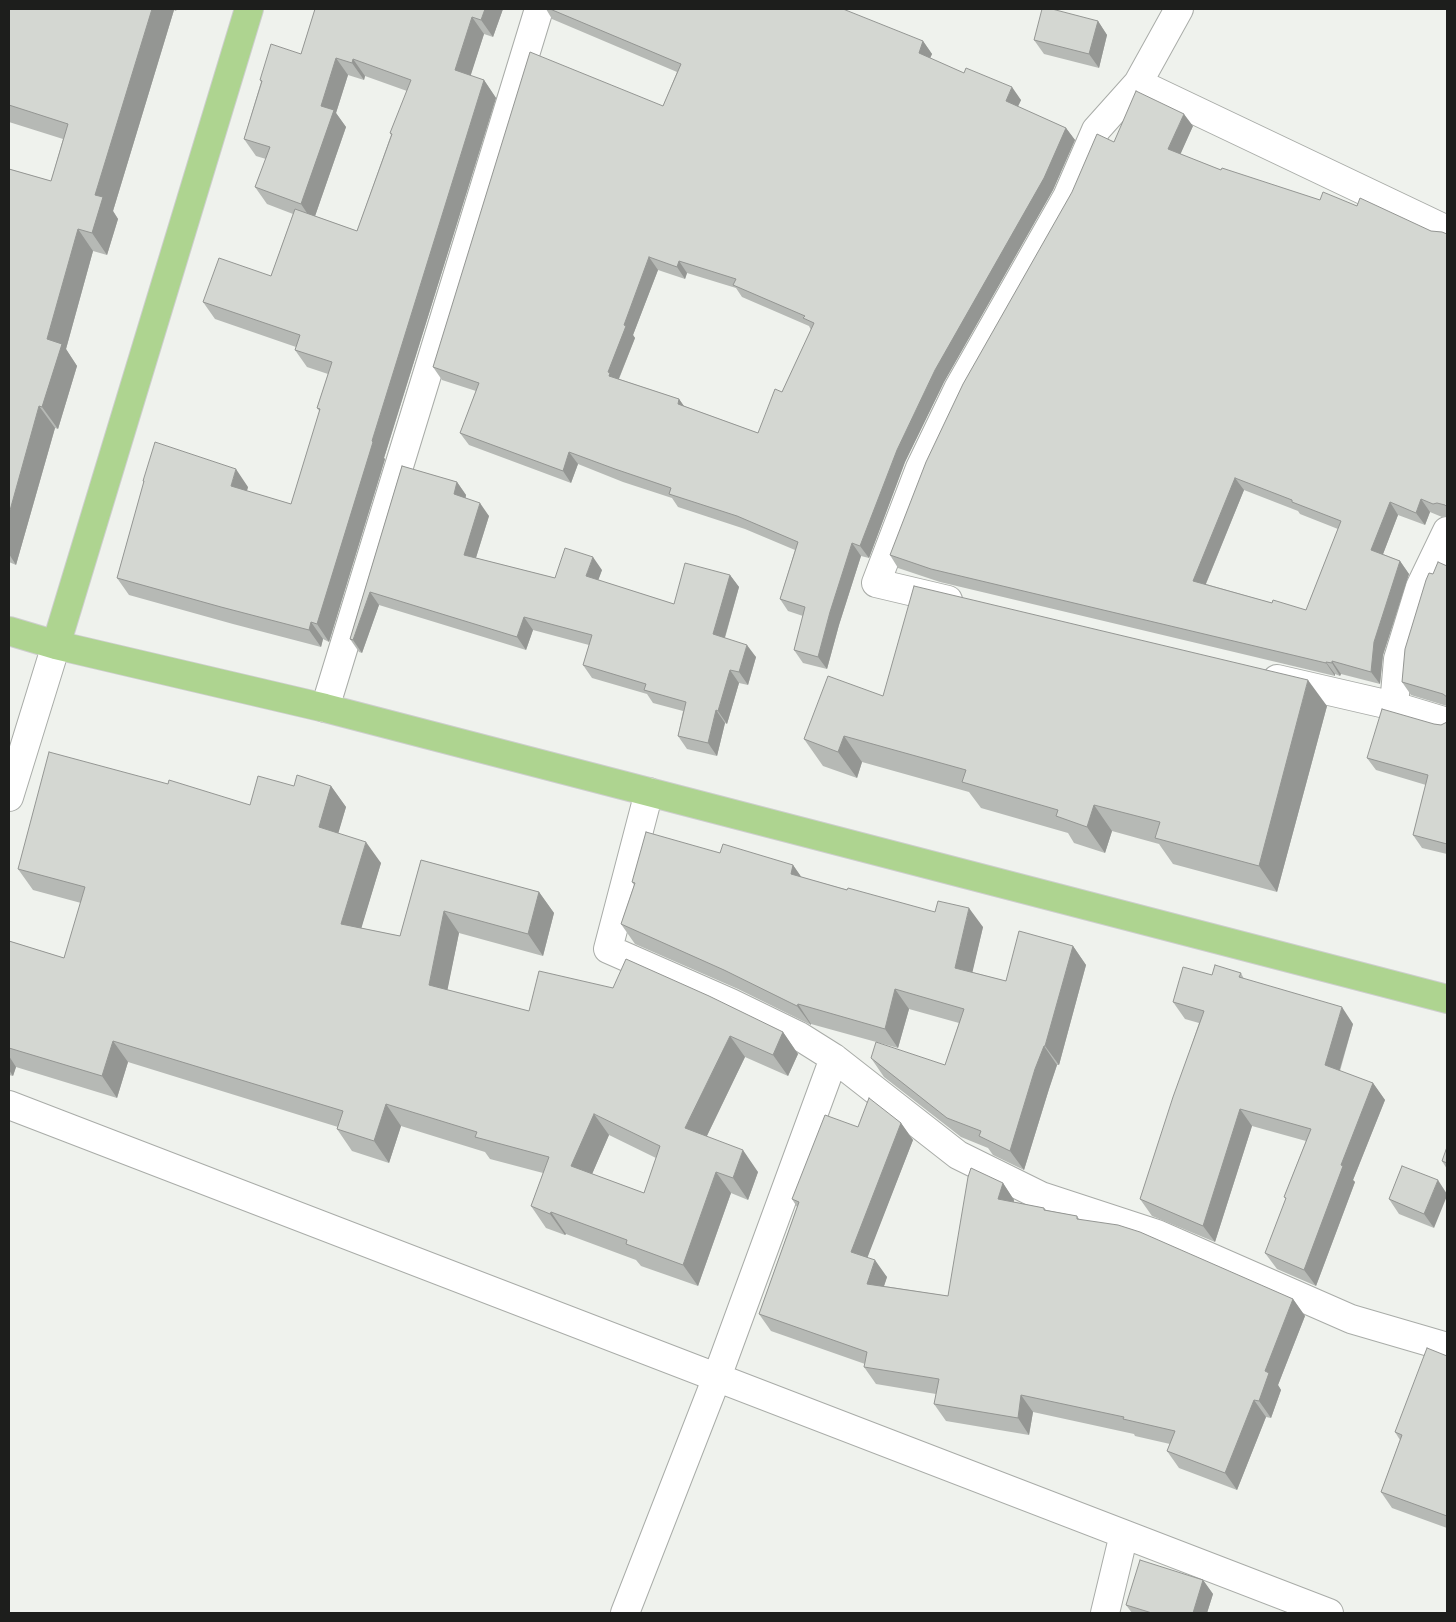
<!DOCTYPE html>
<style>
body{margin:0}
#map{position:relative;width:1456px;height:1622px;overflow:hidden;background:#eff2ed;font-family:Ubuntu,sans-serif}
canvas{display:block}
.frame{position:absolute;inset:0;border:10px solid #1d1e1c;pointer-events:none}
</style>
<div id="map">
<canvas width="1456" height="1622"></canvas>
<div class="frame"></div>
</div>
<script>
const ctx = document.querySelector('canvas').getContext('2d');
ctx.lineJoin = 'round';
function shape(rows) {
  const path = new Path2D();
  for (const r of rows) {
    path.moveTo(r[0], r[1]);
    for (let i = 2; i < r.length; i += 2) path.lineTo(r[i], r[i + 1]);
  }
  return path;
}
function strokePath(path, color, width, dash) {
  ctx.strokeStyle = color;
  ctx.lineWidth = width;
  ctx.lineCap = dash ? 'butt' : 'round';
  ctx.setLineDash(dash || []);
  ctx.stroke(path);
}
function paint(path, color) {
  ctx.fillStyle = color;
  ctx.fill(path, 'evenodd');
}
const minor = shape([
 [1138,83,1447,230],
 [948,600,876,583,920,468,958,389,1067,197,1096,130,1138,83,1179,9],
 [1277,679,1394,706,1447,722],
 [1394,706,1398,659,1420,587,1447,531],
 [325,708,539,9],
 [649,792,608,949,731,1003,799,1036,834,1058,958,1155,1041,1196,1157,1234,1351,1319,1447,1347],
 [9,797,56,645],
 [9,1105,1329,1613],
 [625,1613,717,1377,834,1058],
 [1105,1613,1124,1534]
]);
const major = shape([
 [249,9,56,645,325,708,1447,999],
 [9,631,56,645]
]);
const wall = shape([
 [9,9,177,9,176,11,174,10,113,211,118,219,107,255,93,251,66,349,77,366,58,429,55,428,16,565,9,562,9,169,51,181,63,139,9,122],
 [315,9,503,9,493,37,484,34,470,76,484,80,496,98,384,458,385,459,329,642,323,639,321,647,233,624,129,595,117,578,144,482,143,481,248,487,247,491,291,504,320,412,317,408,328,374,307,367,295,350,296,347,215,319,203,302,271,276,293,214,267,204,255,187,266,159,256,156,244,139,261,82,260,80,301,54],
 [348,75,364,80,365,76,407,91,390,133,391,135,357,231,315,216,346,127,336,113],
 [546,9,806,9,923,41,932,54,930,58,1021,100,1018,107,1066,128,1075,140,1053,190,944,382,905,462,869,558,861,556,839,625,827,669,803,663,794,650,803,616,788,611,780,599,795,550,745,529,678,507,672,498,623,482,578,464,571,483,469,445,460,433,476,391,442,380,433,367,663,106,677,72,552,19],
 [658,270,685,279,687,273,736,288,742,297,809,326,811,330,782,392,758,433,684,406,679,399,619,379,635,338,633,335],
 [1098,21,1107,35,1099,68,1044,54,1034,40],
 [1193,126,1180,154,1221,170,1320,200,1357,206,1431,231,1447,234,1447,516,1442,517,1430,512,1425,525,1398,515,1383,554,1400,561,1409,574,1383,655,1380,684,1341,674,1340,676,1335,674,1335,676,940,582,898,568,890,555,1114,142],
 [1244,490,1298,511,1300,514,1338,529,1306,610,1272,603,1206,584],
 [402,466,457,482,466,495,466,498,489,516,476,558,555,578,602,570,598,580,674,604,730,575,739,587,725,638,756,657,748,685,739,683,727,724,725,723,717,756,687,749,678,736,683,711,653,703,647,694,592,678,583,665,589,645,533,630,526,650,379,605,362,653,359,652,350,639],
 [1447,566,1447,706,1411,695,1402,682,1433,574],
 [883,696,1327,706,1277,892,1173,864,1159,844,1112,831,1105,853,1074,843,1068,833,981,808,969,792,862,762,857,778,823,766,804,739],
 [1447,722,1447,854,1422,848,1413,835,1426,785,1376,770,1367,758,1434,724,1441,725],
 [294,786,331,786,346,807,338,833,381,863,361,928,400,936,421,860,539,892,554,913,543,956,459,933,447,990,529,1011,783,1032,798,1054,788,1076,745,1057,707,1136,758,1172,748,1200,731,1193,698,1286,641,1266,636,1260,566,1234,565,1235,546,1228,531,1206,543,1173,490,1159,485,1152,401,1126,389,1163,352,1151,337,1129,338,1127,128,1062,117,1098,16,1067,13,1076,9,1075,9,941,64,958,81,903,33,890,18,869,250,805],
 [609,1135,656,1158,644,1193,592,1174],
 [720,853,793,865,801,877,983,927,972,972,1006,981,1073,946,1086,965,1059,1065,1057,1065,1049,1089,1024,1170,993,1155,988,1148,961,1137,884,1077,871,1058,945,1065,959,1023,909,1009,898,1048,811,1024,811,1025,738,989,635,944,621,924,634,885,632,882],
 [1241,973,1244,979,1353,1024,1340,1071,1373,1083,1385,1100,1353,1180,1355,1182,1316,1286,1277,1269,1265,1253,1286,1199,1284,1197,1306,1141,1252,1126,1215,1242,1152,1216,1140,1199,1199,1023,1185,1019,1173,1002,1212,975],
 [901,1123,913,1140,867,1257,887,1277,884,1286,948,1296,1003,1183,1014,1200,1014,1202,1044,1208,1046,1210,1077,1216,1079,1219,1293,1299,1305,1316,1278,1385,1281,1390,1271,1418,1266,1417,1237,1490,1179,1468,1167,1451,1170,1444,1135,1436,1134,1434,1033,1412,1029,1435,946,1421,934,1404,936,1394,876,1384,864,1367,865,1364,771,1331,759,1314,797,1207,792,1199,858,1127],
 [1447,1147,1447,1169,1442,1161],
 [1402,1166,1434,1228,1399,1214,1389,1199],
 [1447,1356,1447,1528,1392,1508,1381,1492,1400,1440,1395,1432],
 [1203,1580,1213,1594,1207,1613,1132,1613,1126,1605]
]);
const shadedWall = shape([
 [152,9,173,9,174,10,113,211,118,219,107,255,92,233,95,195],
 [485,9,503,9,493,37,481,20],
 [472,17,484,34,467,87,455,70],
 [1098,21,1107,35,1099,68,1089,54],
 [923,41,932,54,927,65,919,53],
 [336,58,348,75,336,113,346,127,313,222,301,204,321,106],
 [353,59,365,76,364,80,352,63],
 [484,80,496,98,384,458,385,459,329,642,317,624,372,441],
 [1012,87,1021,100,1014,114,1006,101],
 [1184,114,1193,126,1177,162,1168,149],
 [1066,128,1075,140,1053,190,944,382,905,462,869,558,860,546,897,450,935,370],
 [78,229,93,251,66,349,77,366,58,429,42,407,47,339],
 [649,257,658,270,633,335,635,338,617,383,609,376,608,372,624,325],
 [679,261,687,273,685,279,677,267],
 [679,399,688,412,678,404],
 [39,406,55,428,16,565,9,554,9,514],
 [569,452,578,464,571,483,563,471],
 [236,469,248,487,243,503,231,486],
 [1235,478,1244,490,1202,593,1193,581],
 [457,482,466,495,463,507,454,494],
 [1421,499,1430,512,1425,525,1416,513],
 [1390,502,1398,515,1380,562,1371,550],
 [480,503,489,516,473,567,464,555],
 [852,543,861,556,839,625,827,669,818,657,830,612],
 [593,557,602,570,595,589,586,576],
 [1400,561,1409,574,1383,655,1380,684,1371,672,1374,642],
 [730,575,739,587,722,647,713,634],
 [370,592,379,605,362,653,353,640],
 [524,617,533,630,526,650,517,637],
 [311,622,323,639,321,647,309,630],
 [747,645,756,657,748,685,739,672],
 [1332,661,1341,674,1340,676,1332,663],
 [1326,662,1335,674,1335,676,1326,663],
 [730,670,739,683,727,724,718,711],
 [1308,680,1327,706,1277,892,1259,866],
 [716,710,725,723,717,756,708,743],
 [844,736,862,762,857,778,838,752],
 [331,786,346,807,334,848,319,827],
 [1094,805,1112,831,1105,853,1087,827],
 [366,842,381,863,356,946,341,924],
 [793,865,807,885,791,874],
 [539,892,554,913,543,956,528,934],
 [969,908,983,927,969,987,955,968],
 [444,911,459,933,444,1007,429,985],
 [1073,946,1086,965,1059,1065,1045,1046],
 [895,989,909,1009,898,1048,885,1029],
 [798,1004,811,1024,811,1025,797,1006],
 [1342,1007,1353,1024,1336,1082,1325,1065],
 [783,1032,798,1054,788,1076,773,1055],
 [730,1036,745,1057,700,1150,685,1128],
 [113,1041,128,1062,117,1098,102,1076],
 [1044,1046,1057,1065,1049,1089,1024,1170,1010,1151,1035,1069],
 [9,1056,16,1067,13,1076,9,1070],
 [1373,1083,1385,1100,1353,1180,1355,1182,1316,1286,1304,1270,1341,1165],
 [386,1104,401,1126,389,1163,374,1141],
 [1240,1109,1252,1126,1215,1242,1203,1226],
 [594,1114,609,1135,586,1188,571,1166],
 [901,1123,913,1140,863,1269,851,1252],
 [743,1150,758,1172,748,1200,733,1178],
 [716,1172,731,1193,698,1286,683,1265],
 [1438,1180,1447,1194,1447,1196,1434,1228,1424,1214],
 [1003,1183,1014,1200,1010,1216,998,1199],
 [551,1212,566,1234,565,1235,550,1214],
 [875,1260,887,1277,879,1301,867,1284],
 [1293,1299,1305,1316,1278,1385,1281,1390,1271,1418,1259,1401,1265,1371],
 [1021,1395,1033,1412,1029,1435,1018,1418],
 [1254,1400,1266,1417,1237,1490,1225,1473],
 [1203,1580,1213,1594,1207,1613,1193,1613]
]);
const building = shape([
 [9,9,152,9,95,195,103,197,92,233,78,229,47,339,62,344,42,407,39,406,9,514,9,169,51,181,68,124,9,105,9,9],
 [315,9,485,9,481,20,472,17,455,70,484,80,372,441,373,442,317,624,311,622,309,630,221,607,117,578,144,481,143,481,155,442,236,469,231,486,291,504,320,409,317,408,332,362,295,350,300,335,203,302,219,258,271,276,295,209,357,231,392,134,390,133,411,80,353,59,352,63,336,58,321,106,334,110,301,204,255,187,270,147,244,139,262,81,260,80,271,44,301,54,315,9],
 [550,9,843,9,923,41,919,53,964,73,966,68,1012,87,1006,101,1066,128,1044,178,935,370,897,450,860,546,852,543,830,612,818,657,794,650,805,607,780,599,798,542,737,516,669,494,671,488,615,469,569,452,563,471,460,433,479,383,433,367,530,52,663,106,681,64,550,9],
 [649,257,677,267,679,261,736,279,733,285,805,316,803,318,814,323,782,392,775,389,758,433,678,404,679,399,609,376,610,373,608,372,626,326,624,325,649,257],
 [1042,9,1052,9,1098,21,1089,54,1034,40,1042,9],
 [1136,91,1184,114,1168,149,1221,170,1222,168,1320,200,1323,192,1357,206,1360,198,1431,231,1442,232,1447,234,1447,507,1445,505,1437,503,1433,504,1421,499,1416,513,1390,502,1371,550,1400,561,1374,642,1371,672,1332,661,1332,663,1326,662,1326,663,931,569,890,555,926,462,963,384,1072,192,1097,134,1114,142,1136,91],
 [1235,478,1292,500,1292,502,1341,521,1306,610,1273,600,1272,603,1193,581,1235,478],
 [402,466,457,482,454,494,480,503,464,555,555,578,565,548,593,557,586,576,674,604,685,563,730,575,713,634,747,645,739,672,730,670,718,711,716,710,708,743,678,736,686,702,644,690,646,684,583,665,592,635,524,617,517,637,370,592,353,640,350,639,402,466],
 [1438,562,1447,566,1447,697,1443,694,1402,682,1405,649,1426,580,1429,573,1433,574,1438,562],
 [914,586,1308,680,1259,866,1155,838,1160,822,1094,805,1087,827,1056,816,1058,810,962,782,966,770,844,736,838,752,804,739,828,676,883,696,914,586],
 [1382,709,1434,724,1441,725,1447,722,1447,844,1413,835,1428,775,1367,758,1382,709],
 [49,752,168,784,169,780,250,805,258,776,294,786,297,775,331,786,319,827,366,842,341,924,400,936,421,860,539,892,528,934,444,911,429,985,529,1011,539,971,613,988,626,959,709,996,783,1032,773,1055,730,1036,685,1128,743,1150,733,1178,716,1172,683,1265,626,1244,627,1240,551,1212,550,1214,531,1206,549,1157,475,1137,477,1132,386,1104,374,1141,337,1129,343,1111,113,1041,102,1076,9,1048,9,941,64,958,85,887,18,869,49,752],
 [594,1114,660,1146,644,1193,571,1166,594,1114],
 [646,832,720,853,723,844,793,865,791,874,847,890,848,888,935,912,938,901,969,908,955,968,1006,981,1019,931,1073,946,1045,1046,1044,1046,1035,1069,1010,1151,979,1136,981,1131,947,1118,871,1058,876,1042,945,1065,964,1009,895,989,885,1029,798,1004,797,1006,724,970,621,924,635,883,632,882,646,832],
 [1215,965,1241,973,1239,977,1342,1007,1325,1065,1373,1083,1341,1165,1343,1166,1304,1270,1265,1253,1286,1198,1284,1197,1311,1129,1240,1109,1203,1226,1140,1199,1173,1097,1204,1011,1173,1002,1183,967,1212,975,1215,965],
 [869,1098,901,1123,851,1252,875,1260,867,1284,948,1296,968,1177,971,1168,1003,1183,998,1199,1044,1208,1044,1210,1077,1216,1077,1219,1118,1225,1140,1232,1293,1299,1265,1371,1269,1373,1259,1401,1254,1400,1225,1473,1167,1451,1175,1431,1123,1419,1124,1417,1021,1395,1018,1418,934,1404,939,1379,864,1367,867,1352,759,1314,799,1202,792,1199,825,1115,858,1127,869,1098],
 [1447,1147,1447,1163,1442,1161,1447,1147],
 [1402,1166,1438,1180,1424,1214,1389,1199,1402,1166],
 [1427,1348,1447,1356,1447,1516,1381,1492,1402,1435,1395,1432,1427,1348],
 [1140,1560,1203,1580,1193,1613,1152,1613,1126,1605,1140,1560]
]);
strokePath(minor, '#a9aca8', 30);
strokePath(major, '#cdcecd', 30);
strokePath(minor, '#fff', 28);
strokePath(major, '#aed490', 28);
paint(wall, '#b6b9b5');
paint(shadedWall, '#949693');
paint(building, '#d4d7d2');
strokePath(building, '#949693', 1);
</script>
